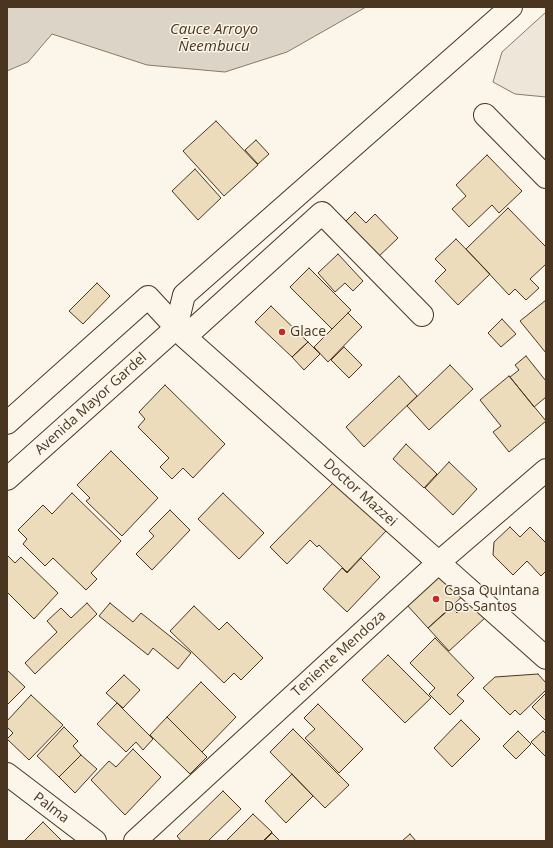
<!DOCTYPE html>
<meta charset="utf-8">
<style>
body{margin:0}
#map{position:relative;width:553px;height:848px;overflow:hidden;background:#fbf6e9;font-family:"Open Sans",sans-serif}
canvas{display:block}
.frame{position:absolute;inset:0;border:8px solid #4a3520;pointer-events:none}
</style>
<div id="map">
<canvas width="553" height="848"></canvas>
<div class="frame"></div>
</div>
<script>
const ctx = document.querySelector('canvas').getContext('2d');
ctx.lineJoin = 'round';
function paint(path, color) {
  ctx.fillStyle = color;
  ctx.fill(path, 'evenodd');
}
function shape(rows) {
  const path = new Path2D();
  for (const r of rows) {
    path.moveTo(r[0], r[1]);
    for (let i = 2; i < r.length; i += 2) path.lineTo(r[i], r[i + 1]);
  }
  return path;
}
function strokePath(path, color, width, dash) {
  ctx.strokeStyle = color;
  ctx.lineWidth = width;
  ctx.lineCap = dash ? 'butt' : 'round';
  ctx.setLineDash(dash || []);
  ctx.stroke(path);
}
function label(font, color, halo, rows, align = 'center') {
  ctx.font = font + ' "Open Sans",sans-serif';
  ctx.lineWidth = 3;
  ctx.setLineDash([]);
  ctx.textBaseline = 'middle';
  ctx.strokeStyle = halo;
  ctx.fillStyle = color;
  for (const [text, x, y, turn = 0] of rows) {
    ctx.save();
    ctx.translate(x, y);
    ctx.rotate((+turn || 0) * Math.PI / 180);
    ctx.textAlign = isNaN(turn) ? turn : align;
    if (halo) ctx.strokeText(text, 0, 0);
    ctx.fillText(text, 0, 0);
    ctx.restore();
  }
}
const green = shape([
 [546,12,546,97,515,94,493,82,502,52,546,12]
]);
const water = shape([
 [7,7,366,7,287,52,225,72,147,65,52,34,28,62,7,71,7,7]
]);
const building = shape([
 [216,121,258,165,224,196,183,151,216,121],
 [256,140,269,154,258,164,245,150,256,140],
 [487,155,522,191,499,213,492,205,469,227,452,209,466,196,456,185,487,155],
 [195,169,221,198,198,220,172,191,195,169],
 [508,208,546,247,546,264,530,279,539,288,526,300,515,289,509,295,466,249,508,208],
 [355,212,366,223,375,214,398,238,375,260,342,225,355,212],
 [456,239,490,274,458,305,435,281,446,270,435,259,456,239],
 [338,254,363,281,353,291,345,283,335,292,318,273,338,254],
 [309,268,351,310,332,329,290,287,309,268],
 [97,283,110,296,83,324,69,311,97,283],
 [546,300,546,353,520,321,546,300],
 [271,306,308,342,292,357,255,322,271,306],
 [348,313,362,327,328,362,314,347,348,313],
 [502,319,516,334,501,347,488,333,502,319],
 [308,342,320,354,304,370,292,357,308,342],
 [344,347,362,365,349,378,331,360,344,347],
 [526,356,546,381,546,397,534,407,510,377,519,370,515,365,526,356],
 [450,365,473,389,429,430,407,406,450,365],
 [399,376,417,396,364,447,346,427,399,376],
 [509,376,546,421,509,452,493,432,501,426,480,400,509,376],
 [165,385,225,444,193,478,183,468,172,479,160,467,169,458,138,427,145,419,139,412,165,385],
 [406,444,437,474,424,488,393,459,406,444],
 [111,451,158,498,122,536,86,501,90,498,77,485,111,451],
 [449,462,477,489,453,515,425,488,449,462],
 [340,476,370,516,386,531,347,572,319,545,317,547,310,540,287,564,270,547,340,476],
 [72,493,121,541,91,573,97,579,86,590,53,558,45,566,23,544,27,539,18,530,43,505,52,514,72,493],
 [223,493,264,533,239,559,198,519,223,493],
 [170,510,190,530,152,570,136,554,154,536,149,531,170,510],
 [510,527,520,537,530,527,546,543,546,571,541,576,527,561,513,575,493,555,494,542,510,527],
 [7,555,15,563,21,557,58,593,34,619,7,592,7,555],
 [361,558,380,577,347,612,323,589,342,568,347,573,361,558],
 [444,570,466,593,428,628,406,604,444,570],
 [470,601,486,617,449,651,428,628,452,607,457,613,470,601],
 [87,603,97,614,35,674,25,663,57,632,47,621,61,608,71,618,87,603],
 [110,603,133,622,141,613,191,653,178,669,153,648,148,655,99,616,110,603],
 [194,606,219,630,227,622,263,658,241,680,234,673,224,683,170,631,194,606],
 [435,638,474,678,457,695,464,701,450,715,429,694,435,688,410,663,435,638],
 [388,655,431,698,405,723,362,680,388,655],
 [7,670,25,687,7,705,7,670],
 [538,674,546,683,546,690,520,715,515,710,510,715,483,688,495,677,538,674],
 [124,675,140,690,123,708,106,693,124,675],
 [201,682,236,717,202,752,167,717,201,682],
 [546,693,546,721,532,707,546,693],
 [31,695,63,725,29,760,7,739,13,733,7,727,7,721,31,695],
 [117,703,153,739,143,750,136,742,126,752,97,724,117,703],
 [318,704,363,749,339,773,305,738,315,729,304,718,318,704],
 [167,717,207,757,190,774,150,735,167,717],
 [461,720,480,739,452,767,434,748,461,720],
 [64,727,78,741,73,746,81,755,59,777,37,756,64,727],
 [293,729,349,785,325,808,270,752,293,729],
 [518,731,531,744,516,759,503,746,518,731],
 [543,731,546,734,546,757,531,742,543,731],
 [133,749,161,777,125,815,91,780,109,761,116,767,133,749],
 [81,755,97,769,75,793,59,777,81,755],
 [292,774,313,796,286,823,265,801,292,774],
 [223,791,241,809,208,841,181,841,177,836,223,791],
 [253,814,272,832,263,841,226,841,253,814],
 [43,822,62,841,24,841,43,822],
 [272,833,280,841,264,841,272,833],
 [410,834,416,841,402,841,410,834]
]);
const minor = shape([
 [485,115,546,177],
 [148,297,185,337,546,658],
 [176,328,184,295,511,7],
 [185,337,322,213,422,315],
 [7,423,148,297],
 [7,479,176,328],
 [7,774,95,841],
 [135,841,438,563,546,470]
]);
const markers = [
 [282,332,4,"#c62828"],
 [436,599,4,"#c62828"]
];
const poiNames = [
 ["Glace",290,332],
 ["Casa Quintana",444,591],
 ["Dos Santos",444,607]
];
const streetNames = [
 ["Avenida Mayor Gardel",91,404,-42],
 ["Doctor Mazzei",360,493,42],
 ["Teniente Mendoza",339,654,-42],
 ["Palma",51,808,37]
];
const waterNames = [
 ["Cauce Arroyo",214,30],
 ["Ñeembucu",214,47]
];
paint(green, '#ede6d9');
strokePath(green, '#887966', 1);
paint(water, '#dcd4c6');
strokePath(water, '#887966', 1);
paint(building, '#ecdcbc');
strokePath(building, '#4a3520', 1);
strokePath(minor, '#4a3520', 24);
strokePath(minor, '#fbf6e9', 22);
for (const [x, y, r, color] of markers) {
  const dot = new Path2D();
  dot.arc(x, y, r, 0, 2 * Math.PI);
  ctx.fillStyle = color;
  ctx.fill(dot);
  strokePath(dot, '#fbf6e9', 1.5);
}
label('14px', '#4a3520', '#fbf6e9', poiNames, 'left');
label('14px', '#4a3520', '#fbf6e9', streetNames);
label('italic 15px', '#4a3520', '#fbf6e9', waterNames);
</script>
